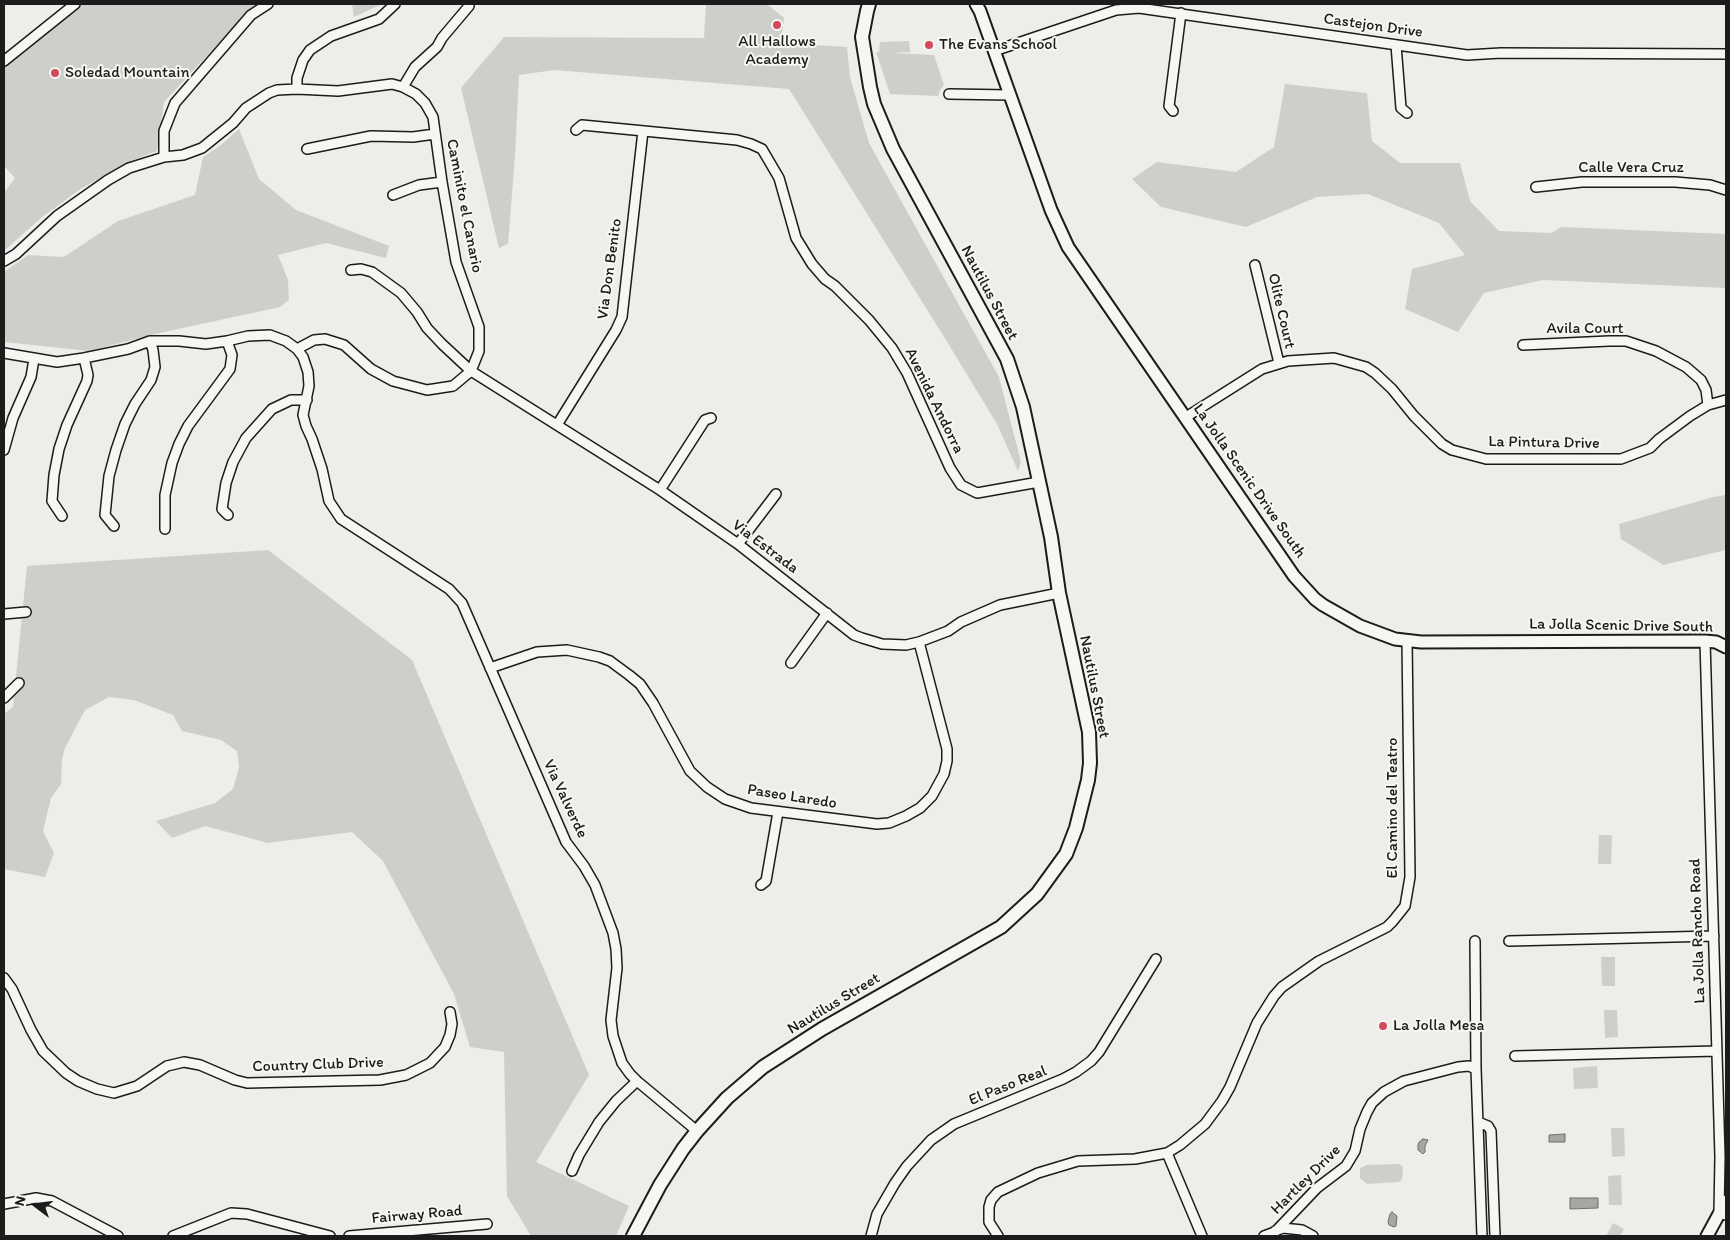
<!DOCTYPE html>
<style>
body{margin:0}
#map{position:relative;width:1730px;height:1240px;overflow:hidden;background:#edede9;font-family:Itim,sans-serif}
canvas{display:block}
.frame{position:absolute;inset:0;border:5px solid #1c1c1c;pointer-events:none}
.north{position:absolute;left:10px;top:1180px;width:50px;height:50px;-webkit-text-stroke:4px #f6f6f2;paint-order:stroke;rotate:285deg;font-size:14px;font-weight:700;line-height:20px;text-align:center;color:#1c1c1c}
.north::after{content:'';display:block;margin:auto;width:18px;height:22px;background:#1c1c1c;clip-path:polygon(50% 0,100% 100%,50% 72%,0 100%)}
</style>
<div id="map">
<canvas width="1730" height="1240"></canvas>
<div class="frame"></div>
<div class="north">N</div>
</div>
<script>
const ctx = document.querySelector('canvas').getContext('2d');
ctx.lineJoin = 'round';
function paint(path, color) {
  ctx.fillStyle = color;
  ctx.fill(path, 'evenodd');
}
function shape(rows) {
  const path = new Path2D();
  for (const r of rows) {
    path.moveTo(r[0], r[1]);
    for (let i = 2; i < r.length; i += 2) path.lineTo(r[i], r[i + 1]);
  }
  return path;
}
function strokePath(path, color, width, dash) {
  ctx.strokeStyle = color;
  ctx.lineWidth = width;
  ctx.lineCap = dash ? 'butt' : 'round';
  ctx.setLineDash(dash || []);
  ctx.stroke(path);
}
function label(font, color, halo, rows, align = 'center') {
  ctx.font = font + ' Itim,sans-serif';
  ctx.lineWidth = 4;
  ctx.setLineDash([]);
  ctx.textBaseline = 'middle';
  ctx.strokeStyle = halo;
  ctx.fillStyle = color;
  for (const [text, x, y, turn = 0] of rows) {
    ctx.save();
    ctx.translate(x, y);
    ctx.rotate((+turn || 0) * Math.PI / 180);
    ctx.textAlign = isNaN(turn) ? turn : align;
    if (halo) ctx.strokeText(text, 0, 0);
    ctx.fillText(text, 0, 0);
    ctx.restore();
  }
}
const green = shape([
 [75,4,255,4,164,102,157,151,128,162,79,190,41,218,4,251,4,193,15,178,4,166,4,60],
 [352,4,382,4,354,17],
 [706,4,767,4,784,18,781,43,847,47,850,77,869,143,999,377,1021,462,1018,471,997,424,946,340,789,89,554,70,519,75,515,156,508,244,499,248,461,88,504,37,704,38],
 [909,41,910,52,892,53,934,55,944,85,940,90,938,96,890,94,876,52,879,52,880,42],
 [1285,84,1367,93,1372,141,1400,163,1460,163,1470,201,1499,231,1552,233,1561,227,1726,234,1726,288,1543,280,1484,293,1458,332,1405,309,1412,269,1465,255,1439,223,1368,194,1317,197,1246,227,1161,207,1132,179,1157,162,1236,172,1274,147],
 [239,129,259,179,296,210,389,246,386,258,326,243,278,255,288,280,289,300,280,307,155,334,89,351,4,342,4,272,28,255,64,257,118,221,195,195,203,157,221,145],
 [1726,495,1726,550,1663,565,1621,539,1619,524,1713,497],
 [268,550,412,660,589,1075,536,1162,629,1206,616,1236,531,1236,507,1196,504,1052,470,1047,454,994,383,861,352,832,268,843,205,826,172,838,156,821,215,803,233,789,239,767,237,751,221,740,182,731,173,715,134,700,109,697,85,710,65,748,62,759,61,784,51,798,43,831,54,853,45,877,4,869,4,714,13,707,27,566],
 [1599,835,1612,835,1611,864,1598,864],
 [1601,957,1615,957,1615,986,1602,986],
 [1604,1010,1617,1010,1618,1037,1605,1038],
 [1597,1066,1598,1088,1574,1089,1573,1068],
 [1611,1128,1624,1128,1625,1156,1612,1157],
 [1399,1164,1403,1167,1402,1179,1399,1182,1367,1184,1360,1178,1360,1168,1367,1165],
 [1621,1175,1622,1205,1609,1205,1608,1176],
 [1613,1223,1624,1229,1620,1236,1606,1236]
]);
const water = shape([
 [1565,1134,1565,1142,1549,1142,1549,1135,1565,1134],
 [1423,1139,1428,1140,1425,1146,1425,1152,1423,1154,1418,1150,1418,1145,1419,1142,1423,1139],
 [1570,1198,1598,1198,1598,1208,1570,1209,1570,1198],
 [1392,1212,1397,1216,1396,1226,1394,1227,1389,1225,1388,1222,1390,1214,1392,1212]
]);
const minor = shape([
 [1396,45,1401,108,1407,113],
 [994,51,1116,10,1139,8,1467,55,1501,53,1726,54],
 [4,61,75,4],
 [403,87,415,67,437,47,442,38,469,6],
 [297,89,297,78,303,60,310,50,331,36,379,19,395,4],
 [949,94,1010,95],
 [1173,111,1169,106,1181,13],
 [576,130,582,125,737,140,751,144,762,149,779,178,796,238,812,264,825,279,835,286,869,320,892,348,907,373,950,468,961,485,977,493,1039,482],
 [307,149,371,136,413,137,435,134],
 [164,157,164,131,175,103,251,15,268,4],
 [1536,187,1582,182,1675,182,1710,185,1726,190],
 [393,195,419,185,442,182],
 [4,261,16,254,57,216,108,180,129,168,164,157,183,155,202,148,233,123,246,108,269,93,277,90,297,89,338,91,392,84,403,87,416,94,425,103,433,117,442,182,456,262,479,327,479,351,471,371,453,386,427,390,393,381,371,369,344,345,325,339,314,340,297,349],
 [1255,265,1279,363],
 [351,270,361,269,372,272,401,293,417,312,427,328,442,344,471,371,660,490,738,544,854,635,862,638,882,644,906,645,919,642,948,631,961,622,1000,605,1059,593],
 [1523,345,1609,341,1626,341,1656,351,1686,367,1701,380,1706,390,1708,405],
 [4,353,57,362,84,358,128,349,150,341,179,341,206,344,227,341,248,336,270,335,286,341,297,349,303,357,308,372,309,386,303,415,306,426,312,439,322,469,329,501,341,519,449,589,462,603,566,842,584,866,595,885,613,933,616,949,617,968,611,1020,613,1036,622,1063,630,1074,637,1081,697,1131],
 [1186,417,1262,369,1288,361,1334,358,1366,367,1375,373,1392,389,1414,416,1442,444,1452,450,1486,459,1621,459,1650,448,1659,439,1690,416,1708,405,1726,400],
 [557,425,616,330,622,317,643,131],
 [4,450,13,418,31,377,34,359],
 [660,490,705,420,711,418],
 [228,515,222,509,226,483,233,462,246,438,272,409,291,400,307,400],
 [62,516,52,501,54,475,59,449,67,425,87,381,88,375,84,358],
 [114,526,105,515,109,476,116,450,125,424,135,404,151,380,155,367,153,350,150,341],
 [165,529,165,495,172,463,179,444,188,426,230,369,232,355,227,341],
 [738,544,776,494],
 [4,614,26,612],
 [1705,641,1720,1157,1719,1212,1726,1215],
 [791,663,827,613],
 [490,668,537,652,567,650,599,657,610,661,629,675,640,684,653,703,690,771,707,787,725,799,751,808,877,824,889,823,906,816,920,808,932,796,944,774,947,761,947,749,919,642],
 [4,698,19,683],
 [761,885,766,881,778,812],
 [1475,941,1476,1069,1482,1236],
 [1509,941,1714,936],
 [4,978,12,989,31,1030,43,1051,66,1073,78,1081,97,1089,114,1093,137,1086,167,1066,184,1062,200,1065,235,1080,247,1083,380,1080,406,1075,430,1063,445,1047,450,1035,452,1024,450,1012],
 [1515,1056,1717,1051],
 [1478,1122,1488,1126,1491,1131,1495,1236],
 [1167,1153,1202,1236],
 [572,1171,579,1155,599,1122,616,1101,637,1081],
 [4,1204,36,1198,52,1201,118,1236],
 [1275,1231,1283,1228,1302,1230,1313,1236],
 [173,1236,231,1213,247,1214,330,1236],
 [349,1236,487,1224],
 [871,1236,877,1214,895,1183,907,1166,931,1140,954,1124,1063,1079,1076,1072,1091,1061,1099,1052,1156,959],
 [998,1236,989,1222,989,1207,991,1200,998,1192,1038,1173,1078,1161,1135,1159,1167,1153,1180,1145,1205,1124,1222,1101,1230,1087,1257,1023,1274,996,1282,987,1319,961,1387,927,1393,921,1405,906,1410,877,1407,640],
 [1264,1236,1275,1232,1317,1188,1346,1166,1355,1151,1360,1129,1367,1112,1372,1103,1384,1092,1404,1081,1458,1067,1469,1066,1476,1069]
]);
const tertiary = shape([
 [976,4,980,11,1051,210,1068,247,1294,576,1315,599,1323,605,1360,626,1395,639,1421,642,1705,641,1716,642,1726,647],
 [1707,1236,1726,1201]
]);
const secondary = shape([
 [633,1236,660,1185,683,1149,697,1131,727,1098,763,1067,822,1029,1001,927,1037,894,1066,854,1076,828,1088,780,1090,763,1089,732,1059,593,1051,537,1023,407,1007,359,893,149,874,104,870,87,862,37,867,11,869,4]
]);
const markers = [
 [777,25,5,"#d1495b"],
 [929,45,5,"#d1495b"],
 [55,73,5,"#d1495b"],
 [1383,1026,5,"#d1495b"]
];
const streetNames = [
 ["Castejon Drive",1373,26,8],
 ["Calle Vera Cruz",1631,168],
 ["Caminito el Canario",464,206,79],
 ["Via Don Benito",610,269,-82],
 ["Nautilus Street",989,293,62],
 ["Olite Court",1281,311,77],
 ["Avila Court",1585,329],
 ["Avenida Andorra",934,401,64],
 ["La Pintura Drive",1544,443,1],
 ["La Jolla Scenic Drive South",1249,481,55],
 ["Via Estrada",765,547,37],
 ["La Jolla Scenic Drive South",1621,626,1],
 ["Nautilus Street",1094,687,79],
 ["Paseo Laredo",792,797,9],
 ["Via Valverde",565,799,65],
 ["El Camino del Teatro",1393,808,-90],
 ["La Jolla Rancho Road",1698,931,-92],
 ["Nautilus Street",834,1004,-31],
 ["Country Club Drive",318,1065,-2],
 ["El Paso Real",1008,1086,-22],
 ["Hartley Drive",1306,1180,-45],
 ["Fairway Road",417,1215,-5]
];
const poiNames = [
 ["All Hallows",777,42,"center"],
 ["Academy",777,60,"center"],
 ["The Evans School",939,45],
 ["Soledad Mountain",65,73],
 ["La Jolla Mesa",1393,1026]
];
paint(green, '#cececb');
paint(water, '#a6a6a3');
strokePath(water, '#6f6f6d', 1);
strokePath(minor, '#1c1c1c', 12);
strokePath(tertiary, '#1c1c1c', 15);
strokePath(secondary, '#1c1c1c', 16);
strokePath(minor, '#f6f6f2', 9);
strokePath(tertiary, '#f6f6f2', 11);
strokePath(secondary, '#f6f6f2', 12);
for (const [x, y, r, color] of markers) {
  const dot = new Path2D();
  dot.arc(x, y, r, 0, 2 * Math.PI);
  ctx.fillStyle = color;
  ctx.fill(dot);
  strokePath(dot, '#f6f6f2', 2);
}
label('16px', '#1c1c1c', '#f6f6f2', streetNames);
label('16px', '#1c1c1c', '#f6f6f2', poiNames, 'left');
</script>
